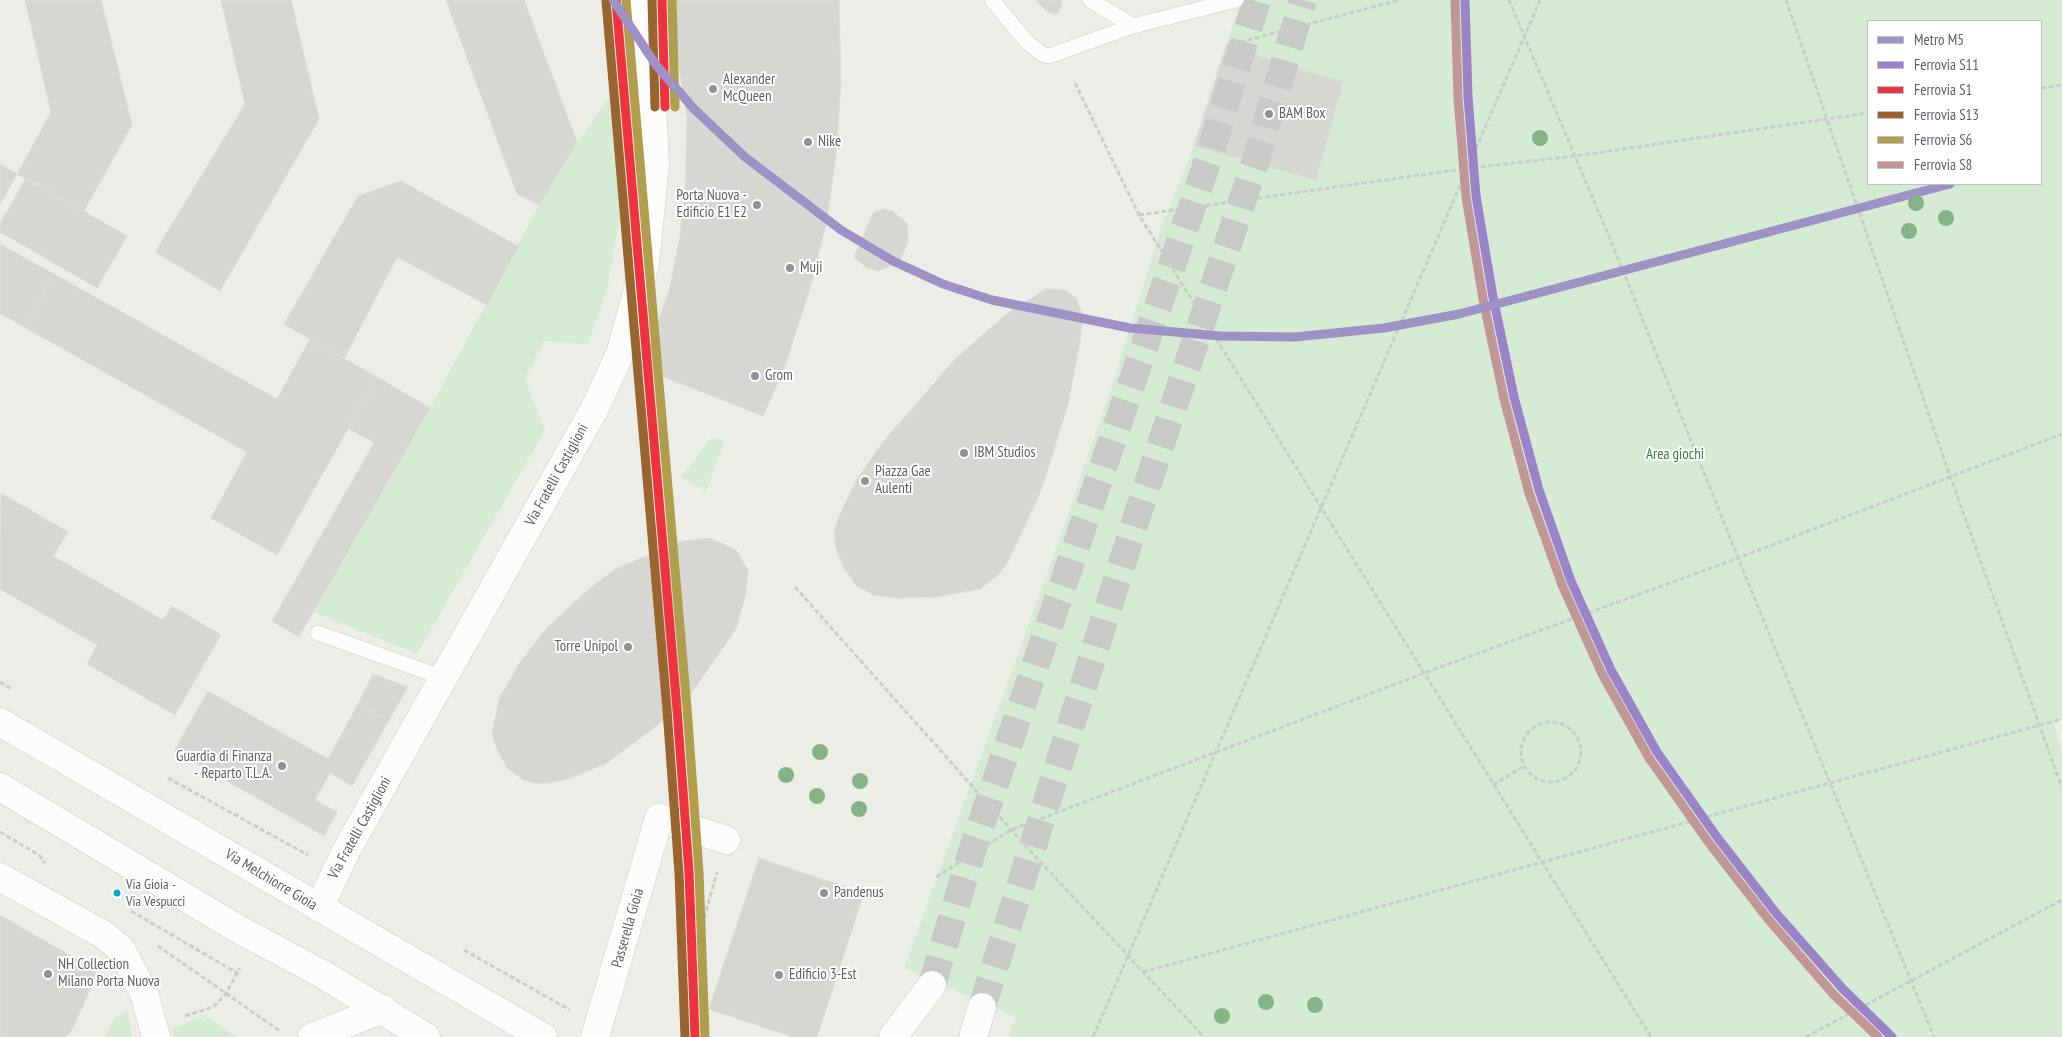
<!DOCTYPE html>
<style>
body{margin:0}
#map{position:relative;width:2062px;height:1037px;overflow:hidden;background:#edede8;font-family:"PT Sans Narrow",sans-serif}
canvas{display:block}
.legend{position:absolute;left:1867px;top:20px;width:175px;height:165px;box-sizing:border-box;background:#fff;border:1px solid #bec0c2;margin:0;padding:6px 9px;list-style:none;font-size:15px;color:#5d6167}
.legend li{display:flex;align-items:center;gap:10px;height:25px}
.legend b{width:25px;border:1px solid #bec0c2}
</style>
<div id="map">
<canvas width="2062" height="1037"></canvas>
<ul class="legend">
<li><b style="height:6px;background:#9d91c5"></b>Metro M5</li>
<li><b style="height:6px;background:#9a83c9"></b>Ferrovia S11</li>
<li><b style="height:6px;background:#ee333e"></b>Ferrovia S1</li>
<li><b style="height:6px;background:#99642e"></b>Ferrovia S13</li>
<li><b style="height:6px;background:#b09e4c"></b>Ferrovia S6</li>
<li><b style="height:6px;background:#c29596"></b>Ferrovia S8</li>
</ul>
</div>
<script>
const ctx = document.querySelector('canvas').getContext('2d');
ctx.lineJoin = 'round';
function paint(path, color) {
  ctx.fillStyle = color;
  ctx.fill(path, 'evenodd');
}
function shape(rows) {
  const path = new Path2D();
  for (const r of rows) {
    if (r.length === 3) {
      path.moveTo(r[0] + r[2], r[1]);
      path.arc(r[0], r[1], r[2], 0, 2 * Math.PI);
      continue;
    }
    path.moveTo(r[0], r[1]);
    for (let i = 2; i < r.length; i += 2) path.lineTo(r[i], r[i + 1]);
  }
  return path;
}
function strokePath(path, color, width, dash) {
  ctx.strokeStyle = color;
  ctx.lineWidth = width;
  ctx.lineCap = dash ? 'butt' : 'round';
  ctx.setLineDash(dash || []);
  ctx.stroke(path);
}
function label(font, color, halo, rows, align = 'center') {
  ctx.font = font + ' "PT Sans Narrow",sans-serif';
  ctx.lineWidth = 4;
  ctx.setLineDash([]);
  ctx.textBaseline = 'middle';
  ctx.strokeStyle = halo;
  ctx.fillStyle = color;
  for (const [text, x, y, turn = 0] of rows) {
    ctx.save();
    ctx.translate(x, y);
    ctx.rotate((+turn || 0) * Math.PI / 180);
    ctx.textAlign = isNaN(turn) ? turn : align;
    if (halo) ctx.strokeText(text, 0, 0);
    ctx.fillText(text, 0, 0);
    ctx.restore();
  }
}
const green = shape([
 [1241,0,2062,0,2062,719,2053,722,2062,749,2062,1037,1008,1037,1016,1017,904,968,1053,557,1113,383,1161,227,1194,146,1316,179,1343,82,1226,46],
 [1868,21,2041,21,2041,184,1868,184],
 [619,84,623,153,620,217,607,290,588,345,544,341,525,379,545,430,417,654,313,612,430,408,539,205,577,142],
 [712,437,725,441,706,491,681,477],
 [128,1011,132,1037,105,1037,114,1018],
 [205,1016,237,1037,174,1037,171,1029]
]);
const building = shape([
 [25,0,101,0,132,125,84,211,17,174,51,112,25,0],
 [221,0,291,0,319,119,220,291,155,252,245,104,221,0],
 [446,0,524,0,577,142,539,205,517,194,446,0],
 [668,0,839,0,841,83,836,155,827,220,811,285,784,369,763,416,641,368,669,291,680,236,685,190,687,117,668,0],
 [1036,0,1060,0,1062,5,1059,12,1055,15,1046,11,1036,0],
 [1226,46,1343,82,1316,180,1194,146,1226,46],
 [0,164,17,174,0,205,0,164],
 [26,178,127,236,97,288,0,232,0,224,26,178],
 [401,181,518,246,487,305,397,257,344,359,284,324,358,196,401,181],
 [883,209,892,211,907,223,908,242,899,263,878,271,866,267,854,257,873,213,883,209],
 [0,244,54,274,24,327,0,313,0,244],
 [54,274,277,399,310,339,377,377,277,555,211,518,247,452,24,327,54,274],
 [1046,289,1064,290,1076,298,1083,316,1080,343,1068,404,1048,469,1039,495,1009,560,999,574,980,589,937,597,896,598,873,595,857,586,844,568,836,549,834,533,839,516,856,481,882,443,956,358,1008,313,1046,289],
 [377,377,430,408,299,637,272,621,374,443,348,428,377,377],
 [1,493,68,532,53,556,163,620,172,606,221,635,175,715,87,664,97,645,0,589,1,493],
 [710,538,736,550,748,570,746,593,736,629,688,698,650,731,605,764,565,780,539,784,524,780,507,768,497,749,492,734,499,699,519,664,545,630,584,593,615,569,682,541,710,538],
 [373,674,408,687,389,720,358,704,373,674],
 [208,691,328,759,358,704,389,720,352,786,330,773,315,800,337,812,324,836,174,751,208,691],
 [759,858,864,893,817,1037,793,1037,709,1009,759,858],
 [0,915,95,970,95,978,73,1028,66,1037,0,1037,0,915]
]);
const secondaryTunnel = shape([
 [932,985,972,851,1211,151,1257,0],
 [982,1007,1139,510,1255,163,1303,0]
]);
const path = shape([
 [1509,0,1613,246,1743,570,1934,1037],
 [1786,0,1950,476,2062,788],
 [1226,46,1399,0],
 [1075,83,1139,215,1651,1037],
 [2041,88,2062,85],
 [1139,215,1470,168,1575,156,1868,113],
 [795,587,1021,841,1204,1037],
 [0,682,13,690],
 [1551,752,30],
 [168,778,308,855],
 [1493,785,1524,766],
 [0,832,39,855,45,863],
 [936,877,1011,830,1438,668,1738,558,2062,434],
 [131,911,237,973],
 [158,946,280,1031],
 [464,950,570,1010],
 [1143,972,2062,719],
 [688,976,717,872],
 [185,1016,213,1007,225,995,240,968],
 [1093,1037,1540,0],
 [1806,1037,2062,900]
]);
const lane = shape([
 [992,0,1026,41,1042,54,1049,56,1133,26,1236,0],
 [1090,0,1133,26],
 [318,633,444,678]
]);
const street = shape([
 [659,818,726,840],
 [0,877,104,935,121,949,144,993,156,1037],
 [319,908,346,851,595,408,621,351,645,264,655,165,651,79,647,39,638,0],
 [312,1037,383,1009]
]);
const secondary = shape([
 [0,722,543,1037],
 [0,787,240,930,324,975,426,1037],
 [893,1037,932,985],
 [973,1037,982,1007]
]);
const streetBridge = shape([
 [595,1037,659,818]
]);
const rail1 = shape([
 [1465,0,1468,97,1476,196,1493,297,1514,397,1539,490,1571,581,1611,670,1657,752,1717,837,1776,913,1842,988,1892,1037]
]);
const rail2 = shape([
 [616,0,677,709,689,872,695,1037],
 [662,0,665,107]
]);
const rail3 = shape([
 [652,0,655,107],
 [606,1,667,710,679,873,685,1037]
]);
const rail4 = shape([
 [626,0,687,708,699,872,705,1037],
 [672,0,675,107]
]);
const rail5 = shape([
 [1455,0,1458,98,1466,197,1483,299,1504,399,1529,493,1562,585,1602,674,1649,758,1709,843,1768,919,1834,995,1878,1037]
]);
const metro1 = shape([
 [613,0,656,65,694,109,745,157,841,230,893,261,943,284,992,300,1130,328,1220,336,1295,337,1384,328,1459,314,1950,184]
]);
const trees = [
 [1540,138],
 [1916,203],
 [1946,218],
 [1909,231],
 [820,752],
 [786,775],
 [860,781],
 [817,796],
 [859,809],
 [1266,1002],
 [1315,1005],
 [1222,1016]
];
const markers = [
 [713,89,5,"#8f9294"],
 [1269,114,5,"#8f9294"],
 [808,142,5,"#8f9294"],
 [757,205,5,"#8f9294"],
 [790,268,5,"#8f9294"],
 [755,376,5,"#8f9294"],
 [964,453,5,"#8f9294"],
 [865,481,5,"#8f9294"],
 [628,647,5,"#8f9294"],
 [282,766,5,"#8f9294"],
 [117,893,4.5,"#00a9ce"],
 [824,893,5,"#8f9294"],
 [48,974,5,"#8f9294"],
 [779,975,5,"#8f9294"]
];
const busNames = [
 ["Via Gioia -",126,885],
 ["Via Vespucci",126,902]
];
const poiNames = [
 ["Alexander",723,80],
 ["McQueen",723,97],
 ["BAM Box",1279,114],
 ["Nike",818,142],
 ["Porta Nuova -",747,196,"right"],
 ["Edificio E1 E2",747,213,"right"],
 ["Muji",800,268],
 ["Grom",765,376],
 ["IBM Studios",974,453],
 ["Piazza Gae",875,472],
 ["Aulenti",875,489],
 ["Torre Unipol",618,647,"right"],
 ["Guardia di Finanza",272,757,"right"],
 ["- Reparto T.L.A.",272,774,"right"],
 ["Pandenus",834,893],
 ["NH Collection",58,965],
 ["Milano Porta Nuova",58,982],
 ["Edificio 3-Est",789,975]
];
const parkNames = [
 ["Area giochi",1675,455]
];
const streetNames = [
 ["Via Fratelli Castiglioni",557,475,-61],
 ["Via Fratelli Castiglioni",360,828,-61],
 ["Via Melchiorre Gioia",271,880,31],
 ["Passerella Gioia",628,928,-74]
];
paint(green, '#d5ebd4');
paint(building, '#d7d6d3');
strokePath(building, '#dddcd7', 1);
strokePath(secondaryTunnel, '#c9cac8', 28, [28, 14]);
strokePath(lane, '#cacac9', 16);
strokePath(street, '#cacac9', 29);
strokePath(secondary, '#cacbca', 29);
strokePath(path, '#c9cecb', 3, [5, 2.5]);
strokePath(lane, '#fcfcfc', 15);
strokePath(street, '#fcfcfc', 28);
strokePath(secondary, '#fcfcfc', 28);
strokePath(streetBridge, '#cacac9', 29, []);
strokePath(streetBridge, '#fcfcfc', 28);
strokePath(rail1, '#9a83c9', 9);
strokePath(rail2, '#ee333e', 9);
strokePath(rail3, '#99642e', 9);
strokePath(rail4, '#b09e4c', 9);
strokePath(rail5, '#c29596', 9);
strokePath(metro1, '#9d91c5', 9);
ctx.fillStyle = '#84b388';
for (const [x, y] of trees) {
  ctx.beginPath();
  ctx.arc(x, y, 8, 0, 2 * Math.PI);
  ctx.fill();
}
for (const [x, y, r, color] of markers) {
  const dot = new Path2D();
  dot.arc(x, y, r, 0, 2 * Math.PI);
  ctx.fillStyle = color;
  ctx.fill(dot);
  strokePath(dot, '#fff', 2);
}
label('14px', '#5d6167', '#fff', busNames, 'left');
label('15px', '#5d6167', '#fff', poiNames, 'left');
label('15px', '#2f833a', '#fff', parkNames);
label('15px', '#5d6167', '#fff', streetNames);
</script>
